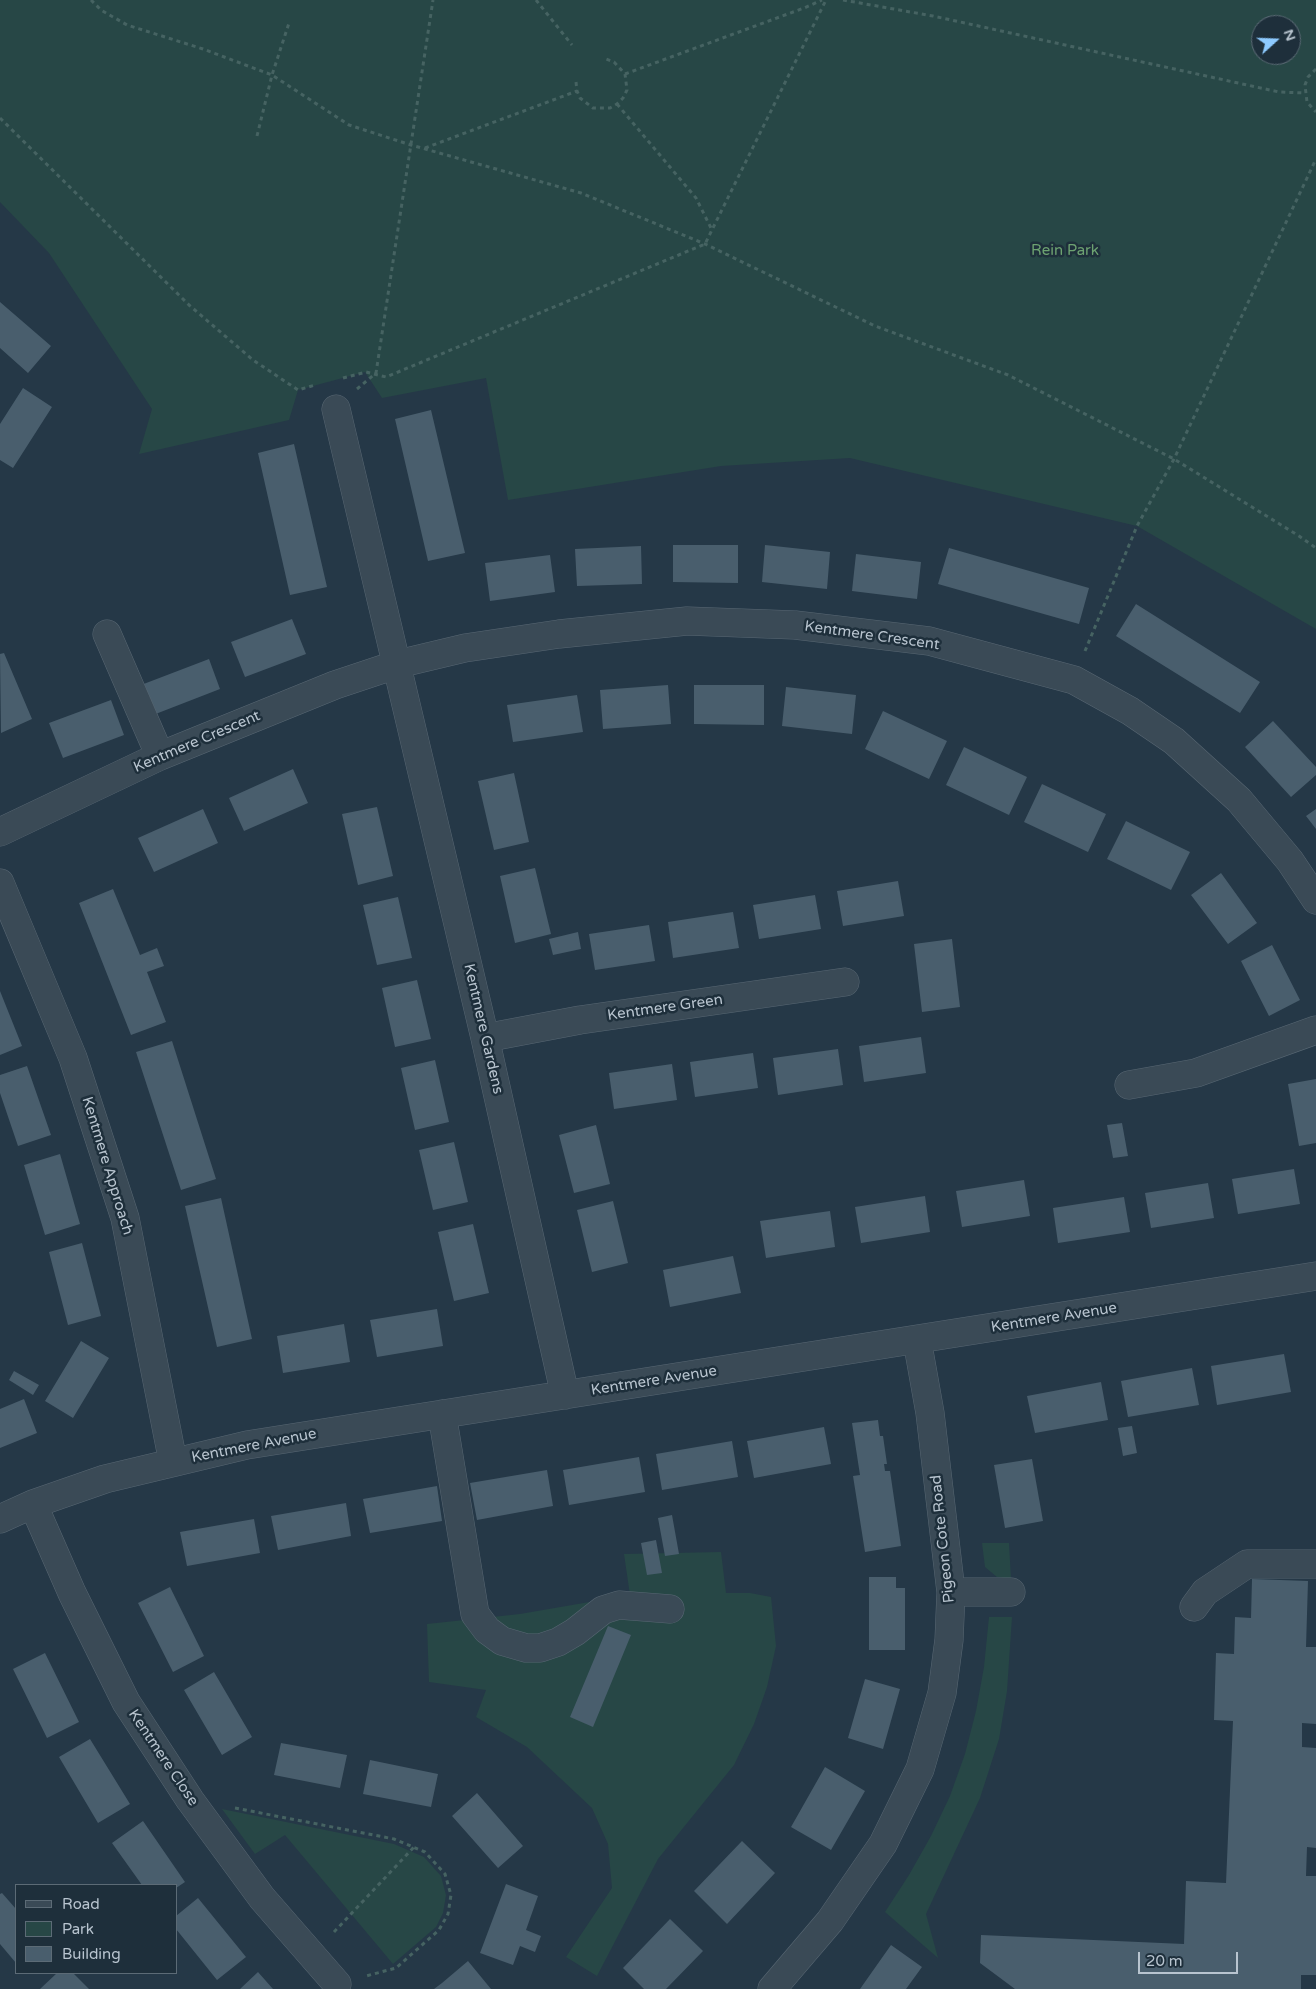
<!DOCTYPE html>
<style>
body{margin:0}
#map{position:relative;width:1316px;height:1989px;overflow:hidden;background:#253847;font-family:"Varela Round",sans-serif}
canvas{display:block}
.legend{position:absolute;left:15px;top:1884px;width:162px;height:90px;box-sizing:border-box;background:#1e2f3b;border:1px solid #5c6b76;margin:0;padding:6px 9px;list-style:none;font-size:15px;color:#b8c4cf}
.legend li{display:flex;align-items:center;gap:10px;height:25px}
.legend b{width:25px;border:1px solid #5c6b76}
.north{position:absolute;left:1251px;top:15px;width:50px;height:50px;box-sizing:border-box;background:#1e2f3b;border:1px solid #5c6b76;border-radius:50%;rotate:70deg;font-size:14px;font-weight:700;line-height:20px;text-align:center;color:#b8c4cf}
.north::after{content:'';display:block;margin:auto;width:18px;height:22px;background:#8dcaff;clip-path:polygon(50% 0,100% 100%,50% 72%,0 100%)}
.scale{position:absolute;left:1138px;top:1952px;width:100px;height:22px;box-sizing:border-box;border:2px solid #b8c4cf;border-top:0;padding-left:6px;font-size:15px;line-height:18px;white-space:nowrap;color:#b8c4cf;-webkit-text-stroke:4px #1e2f3b;paint-order:stroke}
</style>
<div id="map">
<canvas width="1316" height="1989"></canvas>
<ul class="legend">
<li><b style="height:6px;background:#3a4a56"></b>Road</li>
<li><b style="height:14px;background:#274746"></b>Park</li>
<li><b style="height:14px;background:#495e6d"></b>Building</li>
</ul>
<div class="north">N</div>
<div class="scale">20 m</div>
</div>
<script>
const ctx = document.querySelector('canvas').getContext('2d');
ctx.lineJoin = 'round';
function paint(path, color) {
  ctx.fillStyle = color;
  ctx.fill(path, 'evenodd');
}
function shape(rows) {
  const path = new Path2D();
  for (const r of rows) {
    path.moveTo(r[0], r[1]);
    for (let i = 2; i < r.length; i += 2) path.lineTo(r[i], r[i + 1]);
  }
  return path;
}
function strokePath(path, color, width, dash) {
  ctx.strokeStyle = color;
  ctx.lineWidth = width;
  ctx.lineCap = dash ? 'butt' : 'round';
  ctx.setLineDash(dash || []);
  ctx.stroke(path);
}
function label(font, color, halo, rows, align = 'center') {
  ctx.font = font + ' "Varela Round",sans-serif';
  ctx.lineWidth = 5;
  ctx.setLineDash([]);
  ctx.textBaseline = 'middle';
  ctx.strokeStyle = halo;
  ctx.fillStyle = color;
  for (const [text, x, y, turn = 0] of rows) {
    ctx.save();
    ctx.translate(x, y);
    ctx.rotate((+turn || 0) * Math.PI / 180);
    ctx.textAlign = isNaN(turn) ? turn : align;
    if (halo) ctx.strokeText(text, 0, 0);
    ctx.fillText(text, 0, 0);
    ctx.restore();
  }
}
const green = shape([
 [0,0,1316,0,1316,629,1137,526,850,458,721,466,508,500,486,378,382,398,365,372,298,390,289,420,139,454,152,409,49,253,0,202],
 [1261,25,1291,25,1291,55,1261,55],
 [982,1543,1009,1543,1011,1579,997,1577,985,1567],
 [721,1552,726,1593,750,1593,771,1597,776,1646,767,1687,754,1724,734,1765,658,1859,597,1976,566,1957,612,1888,608,1844,592,1808,527,1747,476,1717,486,1690,429,1682,427,1624,520,1614,630,1595,624,1554],
 [989,1617,1012,1617,1007,1691,999,1739,980,1798,926,1914,938,1958,885,1912,909,1875,931,1836,950,1796,965,1754,976,1711,984,1667],
 [222,1809,394,1844,424,1857,441,1876,446,1895,443,1913,436,1927,393,1964,285,1835,255,1854]
]);
const building = shape([
 [0,302,51,346,28,373,0,348],
 [23,388,52,407,13,468,0,460,0,424],
 [431,410,465,553,428,561,395,419],
 [294,444,327,587,290,595,258,453],
 [673,545,738,545,738,583,673,582],
 [765,545,830,552,827,589,762,582],
 [641,546,642,584,577,586,575,549],
 [949,548,1089,588,1079,624,938,584],
 [856,554,921,562,917,599,852,591],
 [550,555,555,592,490,601,485,563],
 [1136,604,1260,682,1240,713,1116,636],
 [292,619,306,654,245,677,231,642],
 [4,653,32,719,1,733,0,654],
 [209,659,220,689,153,715,141,685],
 [668,685,671,724,603,729,600,690],
 [694,685,764,685,764,725,694,724],
 [786,687,856,695,852,734,782,726],
 [577,695,583,732,513,742,507,705],
 [111,700,124,735,63,758,49,723],
 [883,711,947,741,929,779,865,749],
 [1273,721,1316,767,1316,775,1291,797,1245,747],
 [964,747,1027,777,1009,815,946,785],
 [293,769,308,803,244,831,229,798],
 [514,773,529,842,494,850,478,781],
 [1042,784,1106,814,1088,852,1024,822],
 [377,807,393,876,358,885,342,814],
 [203,809,218,843,154,872,138,838],
 [1316,809,1316,829,1306,816],
 [1126,821,1190,852,1171,890,1107,859],
 [535,868,551,934,515,943,500,876],
 [1221,873,1257,923,1228,944,1191,895],
 [898,881,904,916,843,926,837,891],
 [113,889,140,955,157,948,164,966,147,972,166,1022,131,1035,79,903],
 [815,895,821,929,759,939,753,905],
 [398,897,412,958,377,965,363,905],
 [733,912,739,948,673,958,668,922],
 [649,925,655,961,595,970,589,934],
 [578,932,581,949,553,955,549,939],
 [952,939,960,1007,922,1012,914,944],
 [1272,945,1300,1000,1269,1016,1241,961],
 [417,980,431,1039,395,1047,382,988],
 [0,991,22,1046,0,1055],
 [921,1037,926,1073,864,1082,859,1046],
 [172,1041,216,1179,181,1190,136,1052],
 [838,1049,843,1085,778,1095,773,1058],
 [753,1053,758,1088,695,1097,690,1062],
 [435,1060,449,1122,415,1130,401,1068],
 [672,1064,677,1100,614,1109,609,1073],
 [27,1066,51,1135,18,1146,0,1093,0,1075],
 [1316,1079,1316,1143,1299,1146,1288,1084],
 [1122,1123,1128,1156,1113,1158,1107,1125],
 [596,1125,610,1184,574,1193,559,1135],
 [454,1142,468,1202,433,1210,419,1150],
 [60,1154,80,1224,45,1235,24,1165],
 [1294,1169,1300,1204,1238,1214,1232,1179],
 [1024,1180,1030,1216,962,1227,956,1191],
 [1208,1183,1214,1218,1151,1228,1145,1193],
 [925,1196,930,1232,861,1243,855,1207],
 [1124,1197,1130,1232,1058,1243,1053,1208],
 [221,1198,252,1339,217,1347,185,1206],
 [613,1201,628,1263,592,1272,577,1210],
 [830,1211,835,1247,766,1258,760,1221],
 [473,1224,489,1293,454,1301,438,1232],
 [82,1243,101,1316,68,1325,49,1252],
 [733,1256,741,1293,670,1307,663,1270],
 [437,1309,443,1346,377,1357,370,1320],
 [344,1324,350,1362,283,1373,277,1336],
 [81,1341,109,1358,73,1418,45,1401],
 [1284,1354,1291,1392,1217,1405,1211,1366],
 [1192,1368,1199,1405,1128,1417,1121,1381],
 [14,1371,39,1385,33,1395,9,1380],
 [1101,1382,1108,1420,1035,1433,1027,1396],
 [24,1399,37,1433,0,1448,0,1409],
 [878,1420,880,1436,883,1436,887,1464,884,1464,885,1471,890,1471,901,1546,865,1552,853,1476,860,1475,852,1423],
 [1132,1426,1137,1453,1123,1456,1118,1428],
 [824,1427,831,1464,754,1478,747,1441],
 [732,1441,738,1477,662,1490,656,1454],
 [639,1457,645,1492,569,1505,563,1470],
 [1032,1459,1043,1521,1005,1528,994,1465],
 [547,1470,553,1506,477,1520,470,1483],
 [437,1486,442,1521,370,1533,363,1499],
 [346,1503,351,1536,278,1550,271,1516],
 [672,1515,679,1554,665,1556,658,1518],
 [254,1519,260,1553,187,1566,180,1532],
 [656,1540,662,1573,647,1575,641,1543],
 [869,1577,896,1577,896,1588,905,1588,905,1650,869,1650],
 [1252,1579,1308,1581,1306,1647,1316,1647,1316,1724,1302,1723,1302,1747,1316,1748,1316,1848,1307,1847,1306,1876,1316,1876,1316,1975,1301,1975,1301,1989,1015,1989,980,1963,981,1935,1184,1944,1186,1881,1226,1883,1233,1721,1214,1720,1216,1653,1234,1654,1235,1617,1251,1618],
 [170,1587,204,1656,173,1672,138,1603],
 [608,1626,631,1635,593,1727,570,1717],
 [45,1653,79,1722,47,1738,13,1669],
 [214,1672,252,1737,222,1755,184,1690],
 [865,1679,900,1689,883,1749,848,1738],
 [90,1739,130,1804,98,1823,59,1757],
 [281,1743,347,1755,340,1788,274,1775],
 [370,1760,438,1774,431,1807,363,1794],
 [825,1767,865,1791,831,1850,791,1827],
 [477,1793,523,1846,498,1868,452,1816],
 [143,1821,185,1882,176,1888,176,1885,142,1885,112,1843],
 [742,1841,775,1873,727,1924,694,1891],
 [506,1884,538,1896,526,1930,541,1936,535,1952,520,1946,513,1965,480,1953],
 [2,1893,16,1909,16,1963,0,1944,0,1894],
 [198,1898,246,1957,217,1980,176,1929,176,1916],
 [670,1919,703,1951,666,1989,644,1989,623,1968],
 [891,1945,922,1967,906,1989,860,1989],
 [468,1961,491,1989,434,1989,442,1983],
 [258,1972,273,1989,240,1989],
 [57,1973,73,1973,89,1989,40,1989]
]);
const path = shape([
 [91,0,101,10,127,25,203,49,272,75,349,125,411,145,581,193,705,244,875,326,1008,375,1174,459,1299,536,1316,548],
 [536,0,572,45],
 [843,0,933,16,1279,92,1305,93],
 [1316,69,1308,77,1305,85,1307,102,1316,112],
 [625,74,804,8,822,0],
 [576,82,577,91,580,98,593,108,610,108,617,104,623,98,627,90,625,74,614,62,606,59],
 [617,104,696,198,712,230],
 [0,118,189,305,253,360,298,390,315,385],
 [257,136,272,75,289,23],
 [425,148,577,91],
 [343,378,366,372,386,377,705,244,826,0],
 [357,389,376,373,433,0],
 [1085,651,1137,526,1174,459,1316,159],
 [235,1808,394,1839,425,1852,445,1874,451,1895,448,1914,439,1930,396,1968,366,1976],
 [334,1932,414,1847]
]);
const minor = shape([
 [336,409,485,1038,565,1395],
 [107,634,160,756],
 [0,832,160,756,335,685,398,664,465,648,559,634,687,621,795,625,929,641,1074,680,1130,711,1174,741,1239,800,1290,861,1316,900],
 [0,883,73,1058,125,1218,173,1462],
 [485,1038,580,1020,845,982],
 [1129,1085,1196,1073,1316,1030],
 [442,1414,475,1614,487,1630,502,1641,526,1648,540,1648,558,1642,575,1632,603,1610,619,1605,670,1609],
 [33,1504,72,1593,126,1702,190,1800,262,1898,337,1984],
 [0,1519,33,1504,105,1479,247,1445,1316,1276],
 [951,1592,1011,1592],
 [1194,1607,1205,1592,1247,1564,1316,1564],
 [772,1989,830,1921,883,1844,920,1769,942,1693,949,1640,951,1592,930,1413,917,1340]
]);
const parkNames = [
 ["Rein Park",1065,251]
];
const streetNames = [
 ["Kentmere Crescent",872,636,8],
 ["Kentmere Crescent",197,742,-23],
 ["Kentmere Green",665,1008,-8],
 ["Kentmere Gardens",483,1029,77],
 ["Kentmere Approach",107,1166,73],
 ["Kentmere Avenue",1054,1318,-9],
 ["Kentmere Avenue",654,1381,-9],
 ["Kentmere Avenue",254,1446,-11],
 ["Pigeon Cote Road",943,1539,-96],
 ["Kentmere Close",163,1758,56]
];
paint(green, '#274746');
paint(building, '#495e6d');
strokePath(minor, '#586773', 29);
strokePath(path, '#466362', 3, [4, 4]);
strokePath(minor, '#3a4a56', 28);
label('15px', '#6da271', '#1e2f3b', parkNames);
label('15px', '#b8c4cf', '#1e2f3b', streetNames);
</script>
